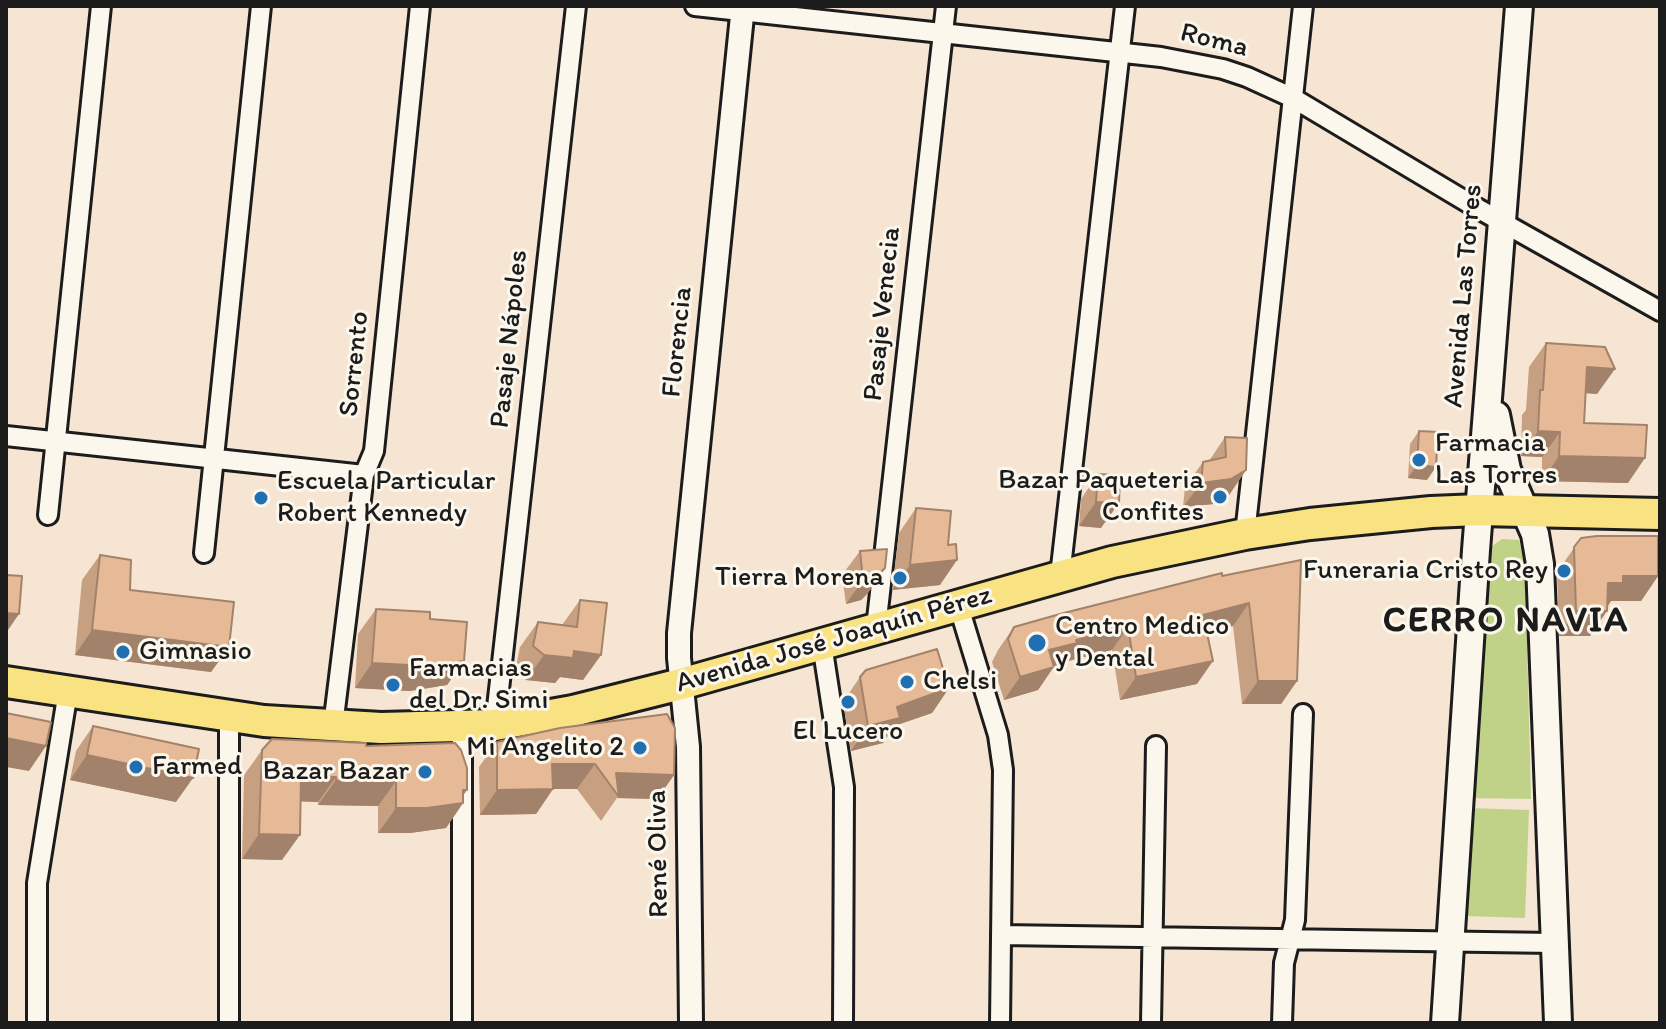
<!DOCTYPE html>
<meta charset="utf-8">
<style>
body{margin:0}
#map{position:relative;width:1666px;height:1029px;overflow:hidden;background:#f5e5d2;font-family:Itim,sans-serif}
canvas{display:block}
.frame{position:absolute;inset:0;border:8px solid #1c1c1c;pointer-events:none}
</style>
<div id="map">
<canvas width="1666" height="1029"></canvas>
<div class="frame"></div>
</div>
<script>
const ctx = document.querySelector('canvas').getContext('2d');
ctx.lineJoin = 'round';
function paint(path, color) {
  ctx.fillStyle = color;
  ctx.fill(path, 'evenodd');
}
function shape(rows) {
  const path = new Path2D();
  for (const r of rows) {
    path.moveTo(r[0], r[1]);
    for (let i = 2; i < r.length; i += 2) path.lineTo(r[i], r[i + 1]);
  }
  return path;
}
function strokePath(path, color, width, dash) {
  ctx.strokeStyle = color;
  ctx.lineWidth = width;
  ctx.lineCap = dash ? 'butt' : 'round';
  ctx.setLineDash(dash || []);
  ctx.stroke(path);
}
function label(font, color, halo, rows, align = 'center') {
  ctx.font = font + ' Itim,sans-serif';
  ctx.lineWidth = 6;
  ctx.setLineDash([]);
  ctx.textBaseline = 'middle';
  ctx.strokeStyle = halo;
  ctx.fillStyle = color;
  for (const [text, x, y, turn = 0] of rows) {
    ctx.save();
    ctx.translate(x, y);
    ctx.rotate((+turn || 0) * Math.PI / 180);
    ctx.textAlign = isNaN(turn) ? turn : align;
    if (halo) ctx.strokeText(text, 0, 0);
    ctx.fillText(text, 0, 0);
    ctx.restore();
  }
}
const green = shape([
 [1502,539,1519,540,1525,564,1531,799,1468,798,1487,550],
 [1469,808,1529,810,1525,918,1465,916]
]);
const minor = shape([
 [695,6,1161,57,1223,69,1247,77,1293,98,1477,208,1660,311],
 [6,436,364,475],
 [48,515,101,6],
 [1245,534,1303,6],
 [204,553,261,6],
 [1060,576,1125,6],
 [958,604,998,735,1003,770,1000,1023],
 [876,628,946,6],
 [822,644,844,787,843,1023],
 [229,717,229,1023],
 [495,725,576,6],
 [333,726,364,475,374,451,420,6],
 [462,727,462,1023],
 [1001,935,1555,943],
 [37,1023,37,883,68,691],
 [1151,1023,1156,746],
 [1282,1023,1284,963,1295,920,1303,714]
]);
const tertiary = shape([
 [691,1023,688,747,679,658,679,633,743,6]
]);
const secondary = shape([
 [1496,415,1507,470,1535,534,1540,564,1558,1023],
 [1445,1023,1476,550,1519,6]
]);
const primary = shape([
 [6,682,264,721,381,728,495,725,573,711,681,684,1112,562,1245,534,1310,524,1431,512,1479,510,1660,514]
]);
const wall = shape([
 [1546,343,1597,394,1586,393,1584,423,1628,483,1542,481,1542,457,1521,456,1522,415,1526,410,1529,367],
 [1419,431,1427,480,1408,478,1410,444],
 [1225,437,1246,470,1229,495,1214,504,1183,507,1185,487,1203,462,1209,461],
 [1098,474,1101,528,1079,526,1081,499],
 [916,508,948,545,940,585,892,590,899,533],
 [1581,538,1658,576,1641,601,1611,601,1590,636,1559,636,1557,572],
 [860,551,885,568,868,593,861,600,846,604,842,575],
 [100,555,130,590,229,647,211,672,75,655,82,580],
 [1301,560,1297,681,1281,704,1242,704,1233,626,1207,633,1197,684,1120,700,1112,650,1064,662,1061,666,1053,668,1038,690,1004,700,992,662,998,650,1014,627,1222,576],
 [580,600,601,655,583,680,560,677,555,683,526,680,515,671,520,647,538,622,562,625],
 [376,609,430,619,464,661,447,685,410,691,355,688,358,634],
 [860,677,949,688,932,713,894,726,883,743,851,751,843,702],
 [93,726,176,802,70,780,76,751],
 [497,742,674,775,657,799,617,798,601,821,577,789,553,789,536,814,480,815,479,767],
 [366,746,463,796,463,803,446,828,410,833,378,833,378,806,318,805,318,802,301,801,282,860,242,859,244,775,262,750]
]);
const shadedWall = shape([
 [1587,367,1615,369,1597,394,1569,392],
 [1538,431,1560,432,1542,457,1521,456],
 [1559,456,1645,458,1628,483,1542,481],
 [1417,465,1436,467,1427,480,1408,478],
 [1246,470,1229,495,1214,504,1183,507,1201,483],
 [1096,502,1119,503,1101,528,1079,526],
 [957,560,940,585,892,590,910,565],
 [885,568,868,593,861,600,846,604,863,580],
 [1623,576,1658,576,1641,601,1611,601,1606,608,1608,583],
 [1249,603,1233,626,1187,638,1203,615],
 [1576,611,1607,611,1590,636,1559,636],
 [6,613,19,614,6,633],
 [1128,627,1112,650,1064,662,1061,666,1053,668,1038,690,1004,700,1020,677,1049,650,1076,640],
 [92,630,229,647,211,672,75,655],
 [574,651,601,655,583,680,560,677,555,683,526,680,544,655],
 [464,661,447,685,410,691,355,688,372,663],
 [1213,661,1197,684,1120,700,1136,677],
 [1258,681,1297,681,1281,704,1242,704],
 [949,688,932,713,894,726,883,743,851,751,868,726,897,707],
 [6,738,46,746,29,771,6,767],
 [87,755,193,778,176,802,70,780],
 [552,764,595,764,577,789,535,789],
 [616,773,674,775,657,799,617,798,619,797],
 [301,776,336,777,318,802,284,801],
 [336,780,396,781,378,806,318,805],
 [553,789,536,814,480,815,497,790],
 [463,790,467,790,458,803,463,803,446,828,410,833,378,833,396,808],
 [259,834,300,835,282,860,242,859]
]);
const building = shape([
 [1546,343,1605,347,1615,369,1587,367,1584,423,1647,425,1645,458,1559,456,1560,432,1538,431,1540,390,1543,390,1546,343],
 [1419,431,1438,432,1436,467,1417,465,1419,431],
 [1225,437,1247,438,1246,470,1231,479,1201,483,1203,462,1226,457,1225,437],
 [1098,474,1120,475,1119,503,1096,502,1098,474],
 [916,508,951,511,948,545,956,544,957,560,910,565,916,508],
 [1597,536,1658,536,1658,576,1623,576,1623,583,1608,583,1607,611,1576,611,1574,547,1581,538,1597,536],
 [887,549,885,568,878,575,863,580,860,551,887,549],
 [100,555,131,560,130,590,234,602,229,647,92,630,100,555],
 [1301,560,1297,681,1258,681,1249,603,1203,615,1213,661,1136,677,1128,627,1076,640,1077,643,1049,650,1054,667,1020,677,1008,639,1014,627,1060,614,1222,573,1222,576,1301,560],
 [6,575,22,576,19,614,6,613,6,575],
 [580,600,607,603,601,655,574,651,573,658,544,655,533,646,538,622,577,627,580,600],
 [376,609,430,612,430,619,467,622,464,661,428,666,372,663,376,609],
 [937,649,949,688,897,707,900,718,868,726,860,677,866,670,937,649],
 [6,713,51,722,46,746,6,738,6,713],
 [667,714,675,728,674,775,616,773,619,797,595,764,552,764,553,789,497,790,497,742,560,728,667,714],
 [93,726,199,749,193,778,87,755,93,726],
 [272,739,366,743,366,746,455,743,461,750,467,768,467,790,463,790,463,803,427,808,396,808,396,781,336,780,336,777,301,776,300,835,259,834,262,750,272,739]
]);
const markers = [
 [1419,460,8,"#1f6fb2"],
 [1220,497,8,"#1f6fb2"],
 [261,498,8,"#1f6fb2"],
 [1564,571,8,"#1f6fb2"],
 [900,578,8,"#1f6fb2"],
 [1037,643,10,"#1f6fb2"],
 [123,652,8,"#1f6fb2"],
 [907,682,8,"#1f6fb2"],
 [393,685,8,"#1f6fb2"],
 [848,702,8,"#1f6fb2"],
 [640,748,8,"#1f6fb2"],
 [136,767,8,"#1f6fb2"],
 [425,772,8,"#1f6fb2"]
];
const streetNames = [
 ["Roma",1214,41,14],
 ["Avenida Las Torres",1464,296,-85],
 ["Pasaje Venecia",883,314,-84],
 ["Pasaje Nápoles",510,339,-84],
 ["Florencia",678,342,-84],
 ["Sorrento",355,364,-84],
 ["Avenida José Joaquín Pérez",834,640,-16],
 ["René Oliva",659,854,-91]
];
const poiNames = [
 ["Farmacia",1435,444],
 ["Las Torres",1435,476],
 ["Bazar Paqueteria",1204,481,"right"],
 ["Confites",1204,513,"right"],
 ["Escuela Particular",277,482],
 ["Robert Kennedy",277,514],
 ["Funeraria Cristo Rey",1548,571,"right"],
 ["Tierra Morena",884,578,"right"],
 ["Centro Medico",1055,627],
 ["y Dental",1055,659],
 ["Gimnasio",139,652],
 ["Farmacias",409,669],
 ["del Dr. Simi",409,701],
 ["Chelsi",923,682],
 ["El Lucero",848,732,"center"],
 ["Mi Angelito 2",624,748,"right"],
 ["Farmed",152,767],
 ["Bazar Bazar",409,772,"right"]
];
const districtNames = [
 ["CERRO NAVIA",1506,622]
];
paint(green, '#bfd288');
strokePath(minor, '#1c1c1c', 24);
strokePath(tertiary, '#1c1c1c', 28);
strokePath(secondary, '#1c1c1c', 32);
strokePath(primary, '#1c1c1c', 36);
strokePath(minor, '#fbf7ec', 18);
strokePath(tertiary, '#fbf7ec', 22);
strokePath(secondary, '#fbf7ec', 26);
strokePath(primary, '#f8e281', 30);
paint(wall, '#c7a082');
paint(shadedWall, '#a2826a');
paint(building, '#e7ba97');
strokePath(building, '#a2826a', 2);
for (const [x, y, r, color] of markers) {
  const dot = new Path2D();
  dot.arc(x, y, r, 0, 2 * Math.PI);
  ctx.fillStyle = color;
  ctx.fill(dot);
  strokePath(dot, '#fbf7ec', 3);
}
label('28px', '#1c1c1c', '#fbf7ec', streetNames);
label('28px', '#1c1c1c', '#fbf7ec', poiNames, 'left');
ctx.letterSpacing = '2px';
label('bold 36px', '#1c1c1c', '#fbf7ec', districtNames);
ctx.letterSpacing = '0px';
</script>
